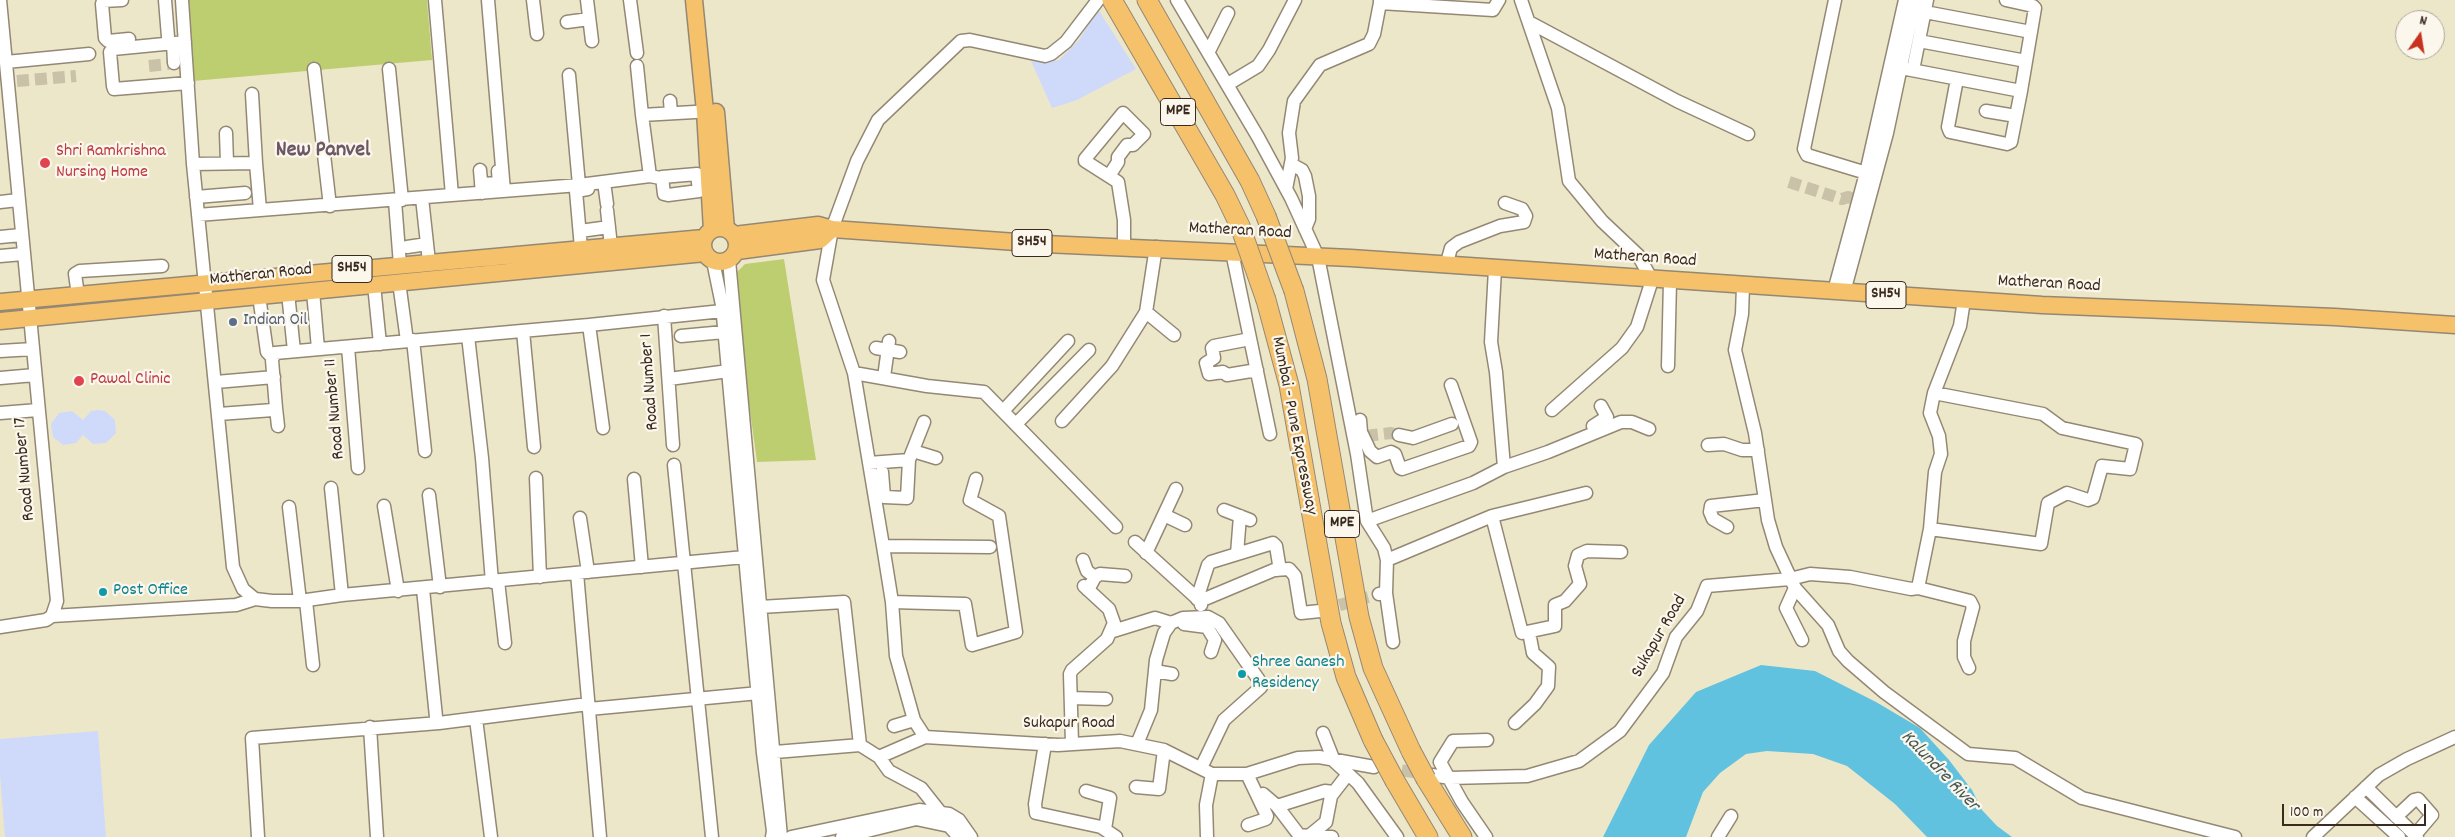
<!DOCTYPE html>
<style>
body{margin:0}
#map{position:relative;width:2455px;height:837px;overflow:hidden;background:#ede7ca;font-family:Dekko,sans-serif}
canvas{display:block}
.north{position:absolute;left:2395px;top:10px;width:50px;height:50px;box-sizing:border-box;background:#fbf7ec;border:1px solid #aea59a;border-radius:50%;rotate:13deg;font-size:14px;font-weight:700;line-height:20px;text-align:center;color:#3b2a1e}
.north::after{content:'';display:block;margin:auto;width:18px;height:22px;background:#c8321e;clip-path:polygon(50% 0,100% 100%,50% 72%,0 100%)}
.scale{position:absolute;left:2282px;top:804px;width:144px;height:22px;box-sizing:border-box;border:2px solid #3b2a1e;border-top:0;padding-left:6px;font-size:15px;line-height:18px;white-space:nowrap;color:#3b2a1e;-webkit-text-stroke:4px #fbf7ec;paint-order:stroke}
</style>
<div id="map">
<canvas width="2455" height="837"></canvas>
<div class="north">N</div>
<div class="scale">100 m</div>
</div>
<script>
const ctx = document.querySelector('canvas').getContext('2d');
ctx.lineJoin = 'round';
function paint(path, color) {
  ctx.fillStyle = color;
  ctx.fill(path, 'evenodd');
}
function shape(rows) {
  const path = new Path2D();
  for (const r of rows) {
    if (r.length === 3) {
      path.moveTo(r[0] + r[2], r[1]);
      path.arc(r[0], r[1], r[2], 0, 2 * Math.PI);
      continue;
    }
    path.moveTo(r[0], r[1]);
    for (let i = 2; i < r.length; i += 2) path.lineTo(r[i], r[i + 1]);
  }
  return path;
}
function strokePath(path, color, width, dash) {
  ctx.strokeStyle = color;
  ctx.lineWidth = width;
  ctx.lineCap = dash ? 'butt' : 'round';
  ctx.setLineDash(dash || []);
  ctx.stroke(path);
}
function label(font, color, halo, rows, align = 'center') {
  ctx.font = font + ' Dekko,sans-serif';
  ctx.lineWidth = 4.5;
  ctx.setLineDash([]);
  ctx.textBaseline = 'middle';
  ctx.strokeStyle = halo;
  ctx.fillStyle = color;
  for (const [text, x, y, turn = 0] of rows) {
    ctx.save();
    ctx.translate(x, y);
    ctx.rotate((+turn || 0) * Math.PI / 180);
    ctx.textAlign = isNaN(turn) ? turn : align;
    if (halo) ctx.strokeText(text, 0, 0);
    ctx.fillText(text, 0, 0);
    ctx.restore();
  }
}
const built = shape([
 [1098,9,1136,69,1077,100,1052,108,1031,61,1045,63,1059,60,1079,40],
 [98,410,105,411,115,420,116,433,106,443,93,444,83,435,76,443,63,445,53,437,51,424,59,413,72,411,83,420,91,411],
 [98,731,106,837,5,837,0,776,0,739]
]);
const green = shape([
 [189,0,427,0,432,60,193,81],
 [784,259,816,460,757,462,737,316,734,275,745,264]
]);
const water = shape([
 [1761,665,1815,671,1876,702,1920,728,1949,760,1972,790,1982,810,1997,826,2012,837,1927,837,1895,804,1847,766,1813,754,1767,751,1746,754,1720,773,1703,792,1686,837,1603,837,1649,745,1696,692]
]);
const minorTunnel = shape([
 [149,66,169,64],
 [17,81,76,76],
 [1789,182,1842,199,1848,197,1854,199],
 [1366,436,1391,433,1399,435],
 [1322,610,1379,594],
 [1384,768,1428,774]
]);
const minor = shape([
 [0,0,57,601,52,616],
 [122,0,103,1,102,4,105,38,108,41,129,39],
 [165,0,168,37],
 [182,0,193,164,233,567,243,589,255,599,272,601,300,601,342,595,755,556],
 [435,0,452,195],
 [488,0,504,191],
 [533,0,537,34],
 [587,0,592,41],
 [630,0,637,53],
 [1177,0,1258,137,1291,198,1318,257,1357,454,1367,521,1384,548,1387,560],
 [1380,0,1380,3,1493,10,1499,0],
 [1521,0,1558,108,1569,181,1602,221,1638,255,1652,280,1637,327,1622,348,1552,410],
 [1835,0,1804,149,1807,155,1873,175],
 [2006,0,2033,6,2035,8,2021,91],
 [1925,12,2031,32],
 [567,22,589,19],
 [1529,22,1677,101,1748,134],
 [1919,41,2026,61],
 [185,42,113,49,110,52,113,86,114,89,188,83],
 [173,43,174,63],
 [1209,51,1228,13],
 [6,62,89,54],
 [637,66,642,115],
 [1901,68,2021,91,2011,142,2007,144,1950,132,1948,127,1957,79],
 [314,69,330,206],
 [389,69,402,200],
 [1913,70,1927,0],
 [569,75,579,185],
 [1228,84,1258,66,1269,50,1295,0],
 [252,94,256,163],
 [670,101,671,113],
 [1986,111,2016,116],
 [226,133,227,163],
 [193,164,256,163,260,210,579,185,650,176,642,115,712,111],
 [1291,164,1302,170,1305,176,1309,196,1309,219,1305,229],
 [480,170,482,193],
 [650,176,660,178,662,177,697,174,699,191,668,195,664,194,662,177],
 [1109,176,1118,162,1118,157,1127,145,1133,145,1144,134,1123,113,1085,159,1085,161,1118,182,1124,220,1124,246],
 [604,182,607,204],
 [481,184,499,183,498,171],
 [1286,189,1292,158,1289,133,1294,101,1320,65,1369,44,1374,34,1380,3],
 [196,197,245,193],
 [422,198,429,262],
 [395,201,400,265],
 [0,202,18,200],
 [607,210,611,246],
 [198,215,260,210],
 [580,231,609,227],
 [0,237,21,235],
 [407,247,427,244],
 [581,248,576,191,588,189],
 [1232,252,1270,434],
 [0,256,23,254],
 [729,260,781,837],
 [713,261,722,305,763,753,773,831,772,837],
 [1446,266,1451,248,1459,242,1500,226,1524,222,1526,216,1522,209,1505,203],
 [399,282,407,341],
 [374,285,380,344],
 [1743,286,1742,314,1735,350,1755,433,1768,520,1776,547,1795,588,1828,625,1839,651,1848,661,1884,692,1968,754,2015,758,2082,798,2235,837],
 [313,291,318,349],
 [1834,291,1866,173,1905,0],
 [1844,292,1887,133,1915,0],
 [288,293,294,351],
 [78,295,75,274,80,271,162,266],
 [259,296,267,352,272,357],
 [1146,312,1174,335],
 [664,316,673,445],
 [589,325,603,428],
 [523,331,534,447],
 [468,336,482,458,492,582],
 [681,336,724,332],
 [1250,339,1214,346,1212,348,1214,358,1206,363,1209,374,1223,372,1227,375,1257,370],
 [413,340,425,451],
 [348,347,358,468],
 [876,348,900,352],
 [0,351,33,349],
 [1668,366,1670,281],
 [854,373,927,386,984,392,1116,527],
 [884,377,889,341],
 [0,378,35,375],
 [669,379,736,370],
 [216,382,274,377],
 [1934,393,2043,414,2062,428,2136,444,2130,469,2102,466,2093,498,2088,500,2067,493,2048,503,2041,544,1930,529,1935,472,1941,454,1939,436,1930,413,1934,393,1960,326,1964,300],
 [276,408,278,426],
 [1004,410,1068,341],
 [0,413,38,410],
 [219,414,273,410,276,408,272,360,275,353,589,325,722,311],
 [1360,420,1361,432,1370,451,1377,457,1391,452,1395,454,1400,468,1402,469,1469,446,1471,442,1451,385],
 [1062,421,1112,366,1146,312,1156,247],
 [1017,423,1089,350],
 [1593,426,1607,417,1601,406],
 [1399,435,1413,438,1452,424],
 [1708,445,1724,444,1742,450,1758,450],
 [913,451,936,458],
 [869,463,909,460,924,422],
 [674,465,712,837],
 [1504,467,1548,452,1621,422,1632,422,1649,429],
 [882,472,884,497,907,498,909,460],
 [536,478,540,577],
 [634,479,642,567],
 [331,488,342,595],
 [429,495,440,587],
 [384,506,398,591],
 [289,507,300,601],
 [1224,510,1250,520],
 [1164,515,1185,525],
 [1492,516,1522,633,1555,626,1555,605,1565,601,1580,584,1575,566,1578,555,1587,551,1621,552],
 [580,518,588,572],
 [1367,521,1473,483,1504,467,1496,372,1491,342,1495,269],
 [1727,527,1713,519,1710,512,1711,506,1765,500],
 [1135,542,1200,601,1201,605],
 [883,546,990,547],
 [1146,553,1176,489],
 [1237,554,1240,516],
 [1083,560,1087,571,1095,577],
 [577,573,600,837],
 [498,581,505,643],
 [1795,588,1786,608,1802,640],
 [1918,588,1970,601,1973,607,1964,641,1964,657,1969,668],
 [423,589,436,717],
 [1088,590,1095,577,1100,574,1125,576],
 [1386,593,1393,642],
 [1379,594,1386,593,1387,560,1492,516,1586,493],
 [1197,599,1208,565,1211,562,1273,543,1276,546,1279,564,1277,570],
 [306,601,313,665],
 [1200,601,1274,570,1289,569,1295,576,1301,613,1320,611],
 [892,602,965,604,972,645,1016,632,999,516,970,500,976,479],
 [760,607,844,602,860,745],
 [1184,624,1207,627,1208,617],
 [0,627,46,620,52,616,236,605,255,599],
 [1207,627,1215,640,1211,652],
 [1110,632,1155,618,1171,623],
 [1155,671,1172,674],
 [1071,698,1106,699],
 [589,709,759,693],
 [476,719,491,837],
 [1515,723,1535,704,1548,686,1549,667,1533,653,1529,632],
 [894,726,914,720],
 [370,727,377,837],
 [1323,733,1334,761,1358,783,1397,837],
 [925,737,914,720,896,656,892,602,883,546,854,373,823,280,832,229,857,161,878,120,961,41,970,40,1045,56,1051,54,1066,42,1098,0],
 [1045,744,1035,804,1036,813,1101,827,1116,837],
 [1072,744,1070,674,1072,670,1107,639,1114,623,1109,609,1084,586],
 [1137,744,1151,710,1156,660,1164,633,1171,623,1183,618,1208,617,1219,623,1261,683,1261,687,1224,720,1201,768],
 [763,753,860,745,879,757,925,737,1058,745,1120,741,1164,750,1212,774,1247,774,1298,758,1319,757,1374,767],
 [879,757,889,771,921,788,940,812],
 [1247,774,1267,816,1266,819,1248,825],
 [1432,775,1450,778,1527,776,1579,761,1620,731,1663,673,1676,637,1697,611,1707,586,1790,579,1810,574,1850,577,1911,589,1918,588,1930,529],
 [1136,787,1159,789,1164,750],
 [2366,787,2417,837],
 [1086,791,1110,798,1105,829],
 [1263,794,1277,806,1299,835,1309,836,1326,822,1331,796,1348,774],
 [2355,797,2399,837],
 [1277,806,1325,791,1333,792],
 [2396,817,2414,800,2418,799,2432,815,2415,835],
 [258,837,252,738,439,723,588,704],
 [791,837,919,810,949,814,959,820,971,837],
 [842,837,916,819,949,826,959,837],
 [1207,837,1206,805,1212,774],
 [1319,837,1332,837],
 [1486,837,1462,802,1440,762,1453,741,1487,740],
 [1718,837,1731,816],
 [2313,837,2379,775,2407,759,2455,737]
]);
const major = shape([
 [694,0,705,111,712,230],
 [716,112,726,229],
 [720,245,17],
 [734,235,818,225,832,229,1045,244,1351,258,2042,305,2335,317,2455,325],
 [737,251,820,240,832,229],
 [0,302,704,238],
 [0,321,705,253]
]);
const highway = shape([
 [1112,0,1225,195,1240,226],
 [1147,0,1250,181,1266,216],
 [1294,291,1317,379,1359,617,1373,668,1411,751],
 [1266,300,1289,385,1331,623,1346,677,1373,740],
 [1426,779,1462,837],
 [1395,781,1428,837]
]);
const highwayBridge = shape([
 [1266,216,1294,291],
 [1240,226,1266,300],
 [1373,740,1395,781],
 [1411,751,1426,779]
]);
const markers = [
 [45,163,6,"#e0444e"],
 [233,322,5,"#5c6f8a"],
 [79,381,6,"#e0444e"],
 [103,592,5,"#0f9aa8"],
 [1242,674,5,"#0f9aa8"]
];
const shields = [
 [1178,112,35],
 [1032,243,40],
 [352,269,40],
 [1886,295,40],
 [1342,524,35]
];
const shieldNames = [
 ["MPE",1178,112],
 ["SH54",1032,243],
 ["SH54",352,269],
 ["SH54",1886,295],
 ["MPE",1342,524]
];
const healthNames = [
 ["Shri Ramkrishna",56,153],
 ["Nursing Home",56,174],
 ["Pawal Clinic",90,381]
];
const streetNames = [
 ["Matheran Road",1240,232,3],
 ["Matheran Road",1645,259,4],
 ["Matheran Road",261,276,-6],
 ["Matheran Road",2049,285,3],
 ["Road Number 1",651,382,-94],
 ["Road Number 11",336,409,-95],
 ["Mumbai - Pune Expressway",1293,426,79],
 ["Road Number 17",26,469,-95],
 ["Sukapur Road",1660,637,-60],
 ["Sukapur Road",1069,725]
];
const serviceNames = [
 ["Indian Oil",243,322]
];
const cultureNames = [
 ["Post Office",113,592],
 ["Shree Ganesh",1252,664],
 ["Residency",1252,685]
];
const waterNames = [
 ["Kalundre River",1939,772,46]
];
const districtNames = [
 ["New Panvel",323,152]
];
paint(built, '#cfdafa');
paint(green, '#bdce71');
paint(water, '#61c2df');
strokePath(minorTunnel, '#c9c1a8', 12, [12, 6]);
strokePath(minor, '#948874', 15);
strokePath(major, '#948874', 19);
strokePath(highway, '#948874', 21);
strokePath(minor, '#fff', 12);
strokePath(major, '#f6c16b', 16);
strokePath(highway, '#f6c16b', 19);
strokePath(highwayBridge, '#948874', 21, []);
strokePath(highwayBridge, '#f6c16b', 19);
for (const [x, y, r, color] of markers) {
  const dot = new Path2D();
  dot.arc(x, y, r, 0, 2 * Math.PI);
  ctx.fillStyle = color;
  ctx.fill(dot);
  strokePath(dot, '#fbf7ec', 2);
}
for (const [x, y, w] of shields) {
  const box = new Path2D();
  box.roundRect(x - w / 2, y - 13.5, w, 27, 4);
  ctx.fillStyle = '#fbf7ec';
  ctx.fill(box);
  strokePath(box, '#3b2a1e', 1);
}
label('bold 16px', '#3b2a1e', null, shieldNames);
label('18px', '#be3a42', '#fbf7ec', healthNames, 'left');
label('18px', '#3b2a1e', '#fbf7ec', streetNames);
label('18px', '#4e5e75', '#fbf7ec', serviceNames, 'left');
label('18px', '#0d838f', '#fbf7ec', cultureNames, 'left');
label('italic 19px', '#465858', '#fbf7ec', waterNames);
label('bold 22px', '#6c5766', '#fbf7ec', districtNames);
</script>
